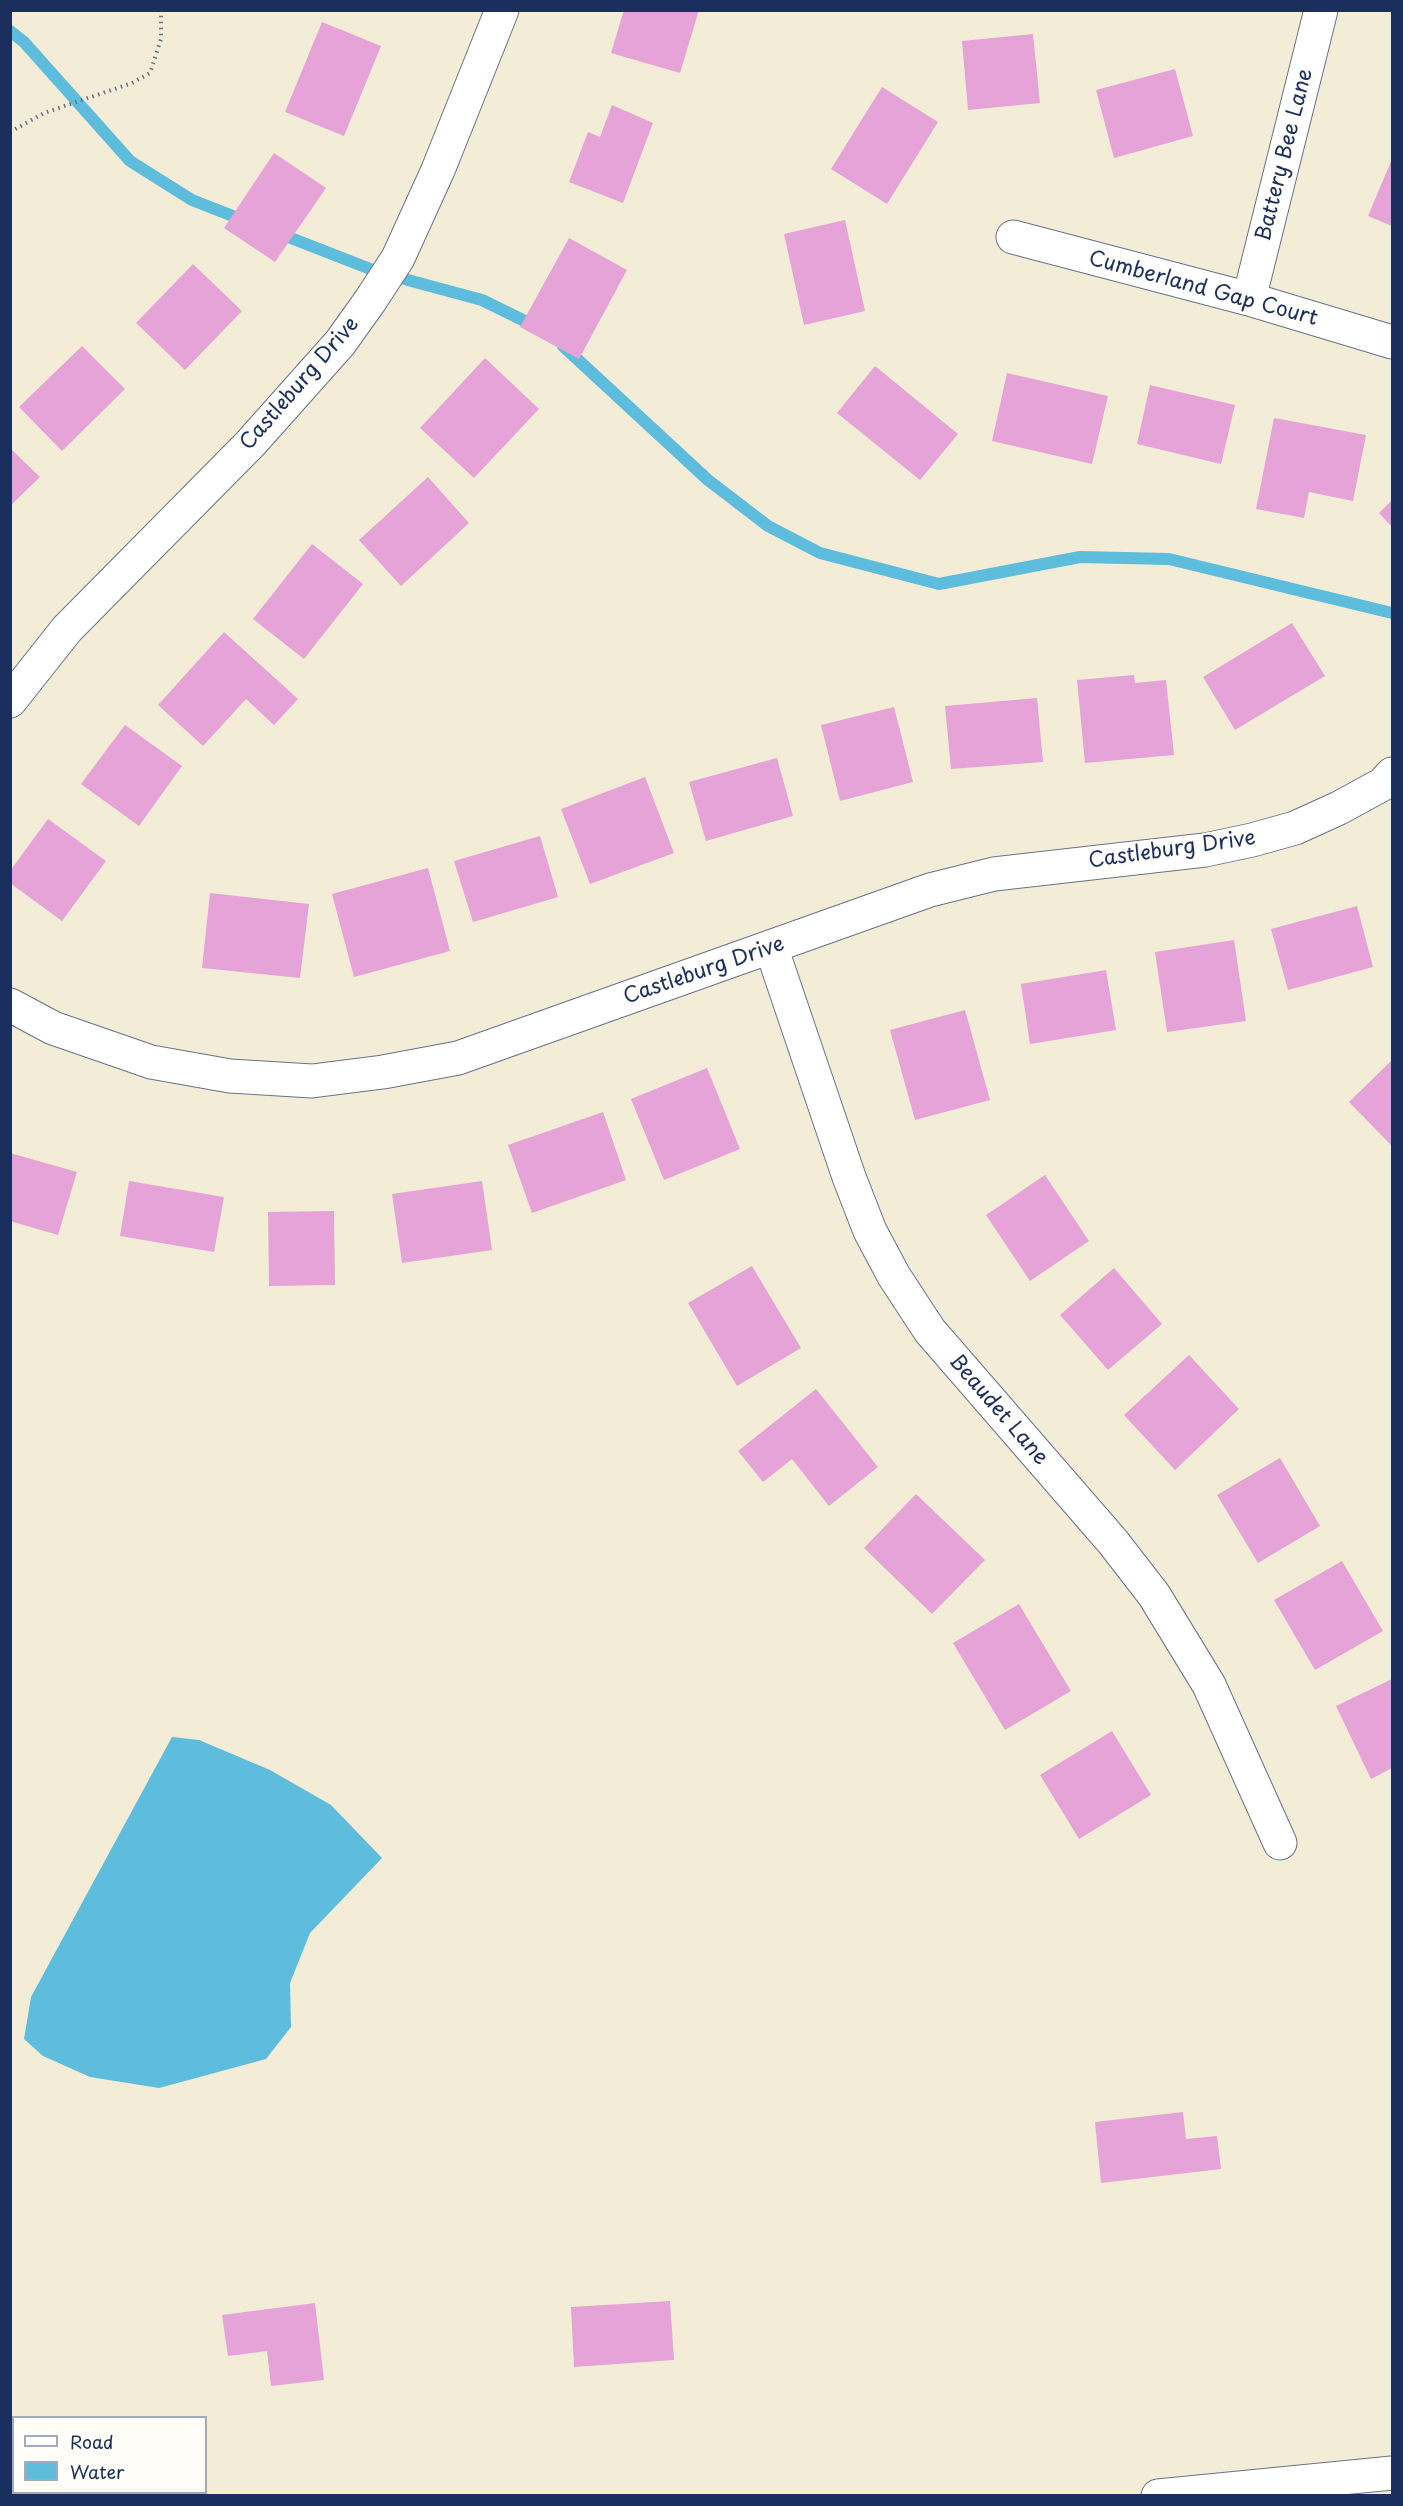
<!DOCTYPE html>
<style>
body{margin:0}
#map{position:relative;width:1403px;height:2506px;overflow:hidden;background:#f3edd7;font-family:"Playpen Sans",sans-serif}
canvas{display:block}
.frame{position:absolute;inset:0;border:12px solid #1b2f5e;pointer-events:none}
.legend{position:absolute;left:12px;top:2416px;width:195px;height:78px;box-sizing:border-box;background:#fdfcf7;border:2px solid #a3aaba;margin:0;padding:8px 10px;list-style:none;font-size:18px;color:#1b2f5e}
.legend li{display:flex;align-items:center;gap:12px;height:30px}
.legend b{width:30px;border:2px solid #a3aaba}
</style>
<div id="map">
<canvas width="1403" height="2506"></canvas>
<div class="frame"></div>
<ul class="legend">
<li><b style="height:8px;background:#fff"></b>Road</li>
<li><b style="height:16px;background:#5ebcdc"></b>Water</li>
</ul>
</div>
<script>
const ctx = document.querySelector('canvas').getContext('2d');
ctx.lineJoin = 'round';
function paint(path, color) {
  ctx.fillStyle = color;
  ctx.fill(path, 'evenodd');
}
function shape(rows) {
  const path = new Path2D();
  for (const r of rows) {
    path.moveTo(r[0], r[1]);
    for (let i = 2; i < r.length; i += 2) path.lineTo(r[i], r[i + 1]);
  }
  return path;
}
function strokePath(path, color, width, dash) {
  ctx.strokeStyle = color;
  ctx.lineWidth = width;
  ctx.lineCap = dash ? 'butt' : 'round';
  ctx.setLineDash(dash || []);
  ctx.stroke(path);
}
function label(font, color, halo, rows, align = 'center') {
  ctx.font = font + ' "Playpen Sans",sans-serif';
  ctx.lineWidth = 4.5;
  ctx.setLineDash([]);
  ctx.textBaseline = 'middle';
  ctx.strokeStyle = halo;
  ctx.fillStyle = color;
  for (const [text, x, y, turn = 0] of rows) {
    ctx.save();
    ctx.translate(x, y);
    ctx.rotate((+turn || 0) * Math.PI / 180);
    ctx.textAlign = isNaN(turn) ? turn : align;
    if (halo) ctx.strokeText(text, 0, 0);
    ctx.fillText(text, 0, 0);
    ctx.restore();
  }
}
const water = shape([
 [172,1737,199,1740,270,1770,331,1805,382,1858,310,1933,290,1983,291,2027,266,2059,159,2088,90,2077,43,2056,24,2039,31,1997]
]);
const stream = shape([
 [10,31,24,42,130,161,192,200,248,222],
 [278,233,378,272,482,300,537,327],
 [563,346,708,480,768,526,820,553,939,584,1080,557,1169,559,1392,613]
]);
const building = shape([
 [624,10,699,10,680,73,611,53],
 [322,22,381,46,344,136,285,112],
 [1033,34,1040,103,968,110,962,41],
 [1175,69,1193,136,1114,158,1096,90],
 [882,87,938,122,887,204,831,169],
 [612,105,653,123,623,203,569,182,588,132,600,137],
 [274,153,326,188,275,262,224,228],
 [1392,159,1392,226,1368,216],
 [845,220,865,311,804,325,784,234],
 [569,238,627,270,579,359,520,327],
 [193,264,242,311,185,370,136,323],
 [82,346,125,389,62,451,19,407],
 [485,358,539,409,474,478,420,428],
 [875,366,958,434,920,480,837,413],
 [1007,373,1108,396,1092,464,992,441],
 [1150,385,1235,405,1221,464,1137,444],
 [1274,418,1366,435,1353,501,1309,492,1304,518,1256,509],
 [10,448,40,477,10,506],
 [428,477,469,523,401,586,359,540],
 [1392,500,1392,527,1379,513],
 [312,544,363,584,304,659,253,619],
 [1292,623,1325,676,1235,730,1203,677],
 [224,632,298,699,274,725,246,699,203,746,158,705],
 [1134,675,1135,683,1166,680,1174,755,1085,763,1077,680],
 [1037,698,1043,762,951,769,945,706],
 [894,707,913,782,840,801,821,725],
 [125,725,182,766,139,826,81,784],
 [777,758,793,816,706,841,689,782],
 [645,777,674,853,590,884,561,809],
 [48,819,106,861,62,921,10,883,10,871],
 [540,836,558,897,473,922,454,861],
 [428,868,450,951,354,977,332,894],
 [210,893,309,904,300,978,202,968],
 [1357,906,1373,967,1288,990,1271,929],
 [1234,940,1246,1021,1167,1032,1155,952],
 [1106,970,1116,1030,1030,1044,1021,984],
 [965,1010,990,1100,915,1120,890,1030],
 [1392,1060,1392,1146,1349,1102],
 [707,1068,740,1149,664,1180,631,1099],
 [603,1112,626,1180,532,1213,508,1145],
 [10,1153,77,1172,58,1235,10,1221],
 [1045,1175,1089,1241,1030,1281,986,1215],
 [129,1181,224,1197,214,1252,120,1236],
 [482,1181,492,1250,402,1263,392,1194],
 [334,1211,335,1285,269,1286,268,1212],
 [752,1266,801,1348,737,1386,688,1303],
 [1114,1268,1162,1324,1108,1370,1060,1315],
 [1189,1355,1239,1409,1175,1470,1124,1415],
 [816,1389,878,1467,829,1506,792,1459,763,1482,738,1451],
 [1280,1458,1320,1526,1258,1563,1217,1495],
 [916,1494,985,1560,932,1614,864,1548],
 [1342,1561,1383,1631,1315,1670,1274,1600],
 [1019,1604,1071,1691,1005,1730,953,1643],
 [1392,1679,1392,1768,1371,1779,1336,1706],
 [1112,1731,1151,1795,1079,1839,1040,1775],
 [1183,2112,1186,2139,1217,2136,1221,2169,1101,2183,1095,2122],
 [670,2301,674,2360,574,2367,571,2307],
 [315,2303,324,2380,271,2386,267,2351,228,2356,222,2315]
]);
const path = shape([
 [10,132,44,113,132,83,150,73,161,39,161,10]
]);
const minor = shape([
 [1013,237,1249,299,1392,342],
 [1249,299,1321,10],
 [10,701,67,629,250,444,340,343,370,301,398,258,438,170,502,10],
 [771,947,849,1177,870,1231,894,1276,930,1331,1113,1542,1154,1595,1209,1685,1280,1843],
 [10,1005,53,1028,151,1062,230,1076,312,1081,383,1072,458,1058,930,890,994,874,1205,850,1252,840,1295,828,1339,808,1383,784,1392,774],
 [1158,2496,1392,2473]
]);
const streetNames = [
 ["Battery Bee Lane",1285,155,-76],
 ["Cumberland Gap Court",1203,289,15],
 ["Castleburg Drive",300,384,-49],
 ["Castleburg Drive",1172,850,-8],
 ["Castleburg Drive",704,971,-19],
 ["Beaudet Lane",998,1410,49]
];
paint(water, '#5ebcdc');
strokePath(stream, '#5ebcdc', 12);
paint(building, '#e5a3d7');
strokePath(minor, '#677288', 35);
strokePath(path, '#677288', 4, [1.5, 4.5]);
strokePath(minor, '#fff', 33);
label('21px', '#1b2f5e', '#fdfcf7', streetNames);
</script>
